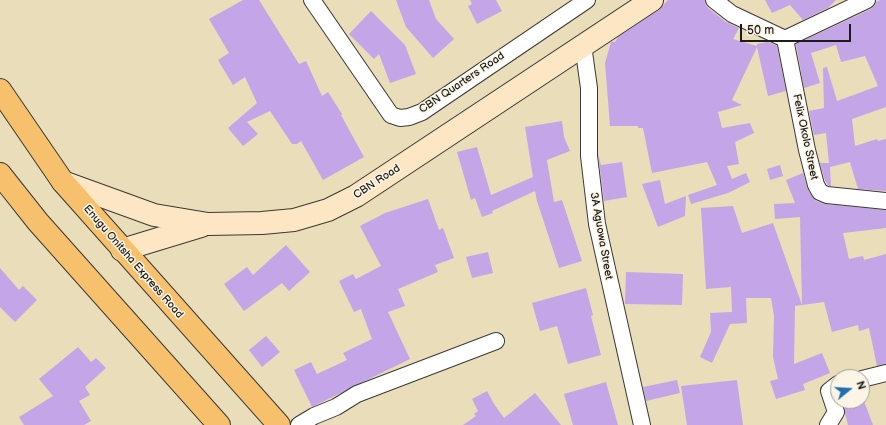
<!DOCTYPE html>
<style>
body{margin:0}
#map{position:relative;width:886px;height:425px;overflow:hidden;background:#eaddb9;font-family:"Balsamiq Sans",sans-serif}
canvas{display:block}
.north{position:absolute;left:830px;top:369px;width:40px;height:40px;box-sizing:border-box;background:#fcf5e5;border:1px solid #a29e95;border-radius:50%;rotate:72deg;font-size:11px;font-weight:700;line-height:16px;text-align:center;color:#1c1c1c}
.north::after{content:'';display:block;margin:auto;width:14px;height:18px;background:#1f6fb2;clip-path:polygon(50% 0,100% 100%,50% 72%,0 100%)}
.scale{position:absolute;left:740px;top:24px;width:111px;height:18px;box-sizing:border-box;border:2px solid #1c1c1c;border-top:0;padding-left:5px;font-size:12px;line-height:14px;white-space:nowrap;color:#1c1c1c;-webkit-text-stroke:3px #fcf5e5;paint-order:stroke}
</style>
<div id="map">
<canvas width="886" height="425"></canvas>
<div class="north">N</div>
<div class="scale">50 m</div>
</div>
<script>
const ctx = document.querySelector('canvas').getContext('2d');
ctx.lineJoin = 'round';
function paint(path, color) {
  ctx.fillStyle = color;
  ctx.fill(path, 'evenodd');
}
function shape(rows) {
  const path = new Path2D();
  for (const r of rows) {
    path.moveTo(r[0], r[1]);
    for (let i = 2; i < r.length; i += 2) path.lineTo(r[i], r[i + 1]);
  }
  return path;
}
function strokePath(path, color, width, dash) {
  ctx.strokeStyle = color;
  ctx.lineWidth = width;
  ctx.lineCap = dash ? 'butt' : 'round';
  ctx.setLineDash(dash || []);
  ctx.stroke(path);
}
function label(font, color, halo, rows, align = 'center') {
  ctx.font = font + ' "Balsamiq Sans",sans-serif';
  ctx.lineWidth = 3;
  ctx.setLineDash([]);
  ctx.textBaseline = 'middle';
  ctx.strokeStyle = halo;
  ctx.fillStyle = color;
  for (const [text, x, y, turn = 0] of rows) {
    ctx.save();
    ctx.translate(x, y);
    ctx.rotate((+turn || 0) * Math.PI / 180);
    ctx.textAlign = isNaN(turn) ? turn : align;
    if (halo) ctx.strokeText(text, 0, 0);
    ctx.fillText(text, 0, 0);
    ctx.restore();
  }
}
const building = shape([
 [243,0,259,0,299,64,306,61,322,96,328,92,342,114,341,115,364,157,323,180,301,141,297,144,292,144,270,111,247,122,258,134,243,146,228,128,257,103,245,77,233,85,218,60,229,53,209,19],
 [396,0,429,0,436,19,454,39,433,58,406,27],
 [470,0,496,0,502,11,477,24,468,6,472,4],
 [668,0,705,0,708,8,726,22,739,28,733,39,757,46,757,44,768,42,777,46,786,91,768,96,757,47,732,100,742,105,718,112,722,128,750,123,754,133,735,142,739,164,727,166,732,179,746,173,750,182,728,193,691,204,688,195,717,185,707,162,652,173,643,128,638,128,638,126,610,126,605,63,611,42,615,42,618,37,659,10],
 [765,0,836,0,828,8,803,20,790,5,772,13],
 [880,0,886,0,886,107,852,119,855,146,877,139,878,141,886,139,886,191,858,189,850,162,830,167,831,186,829,186,825,181,820,163,829,163,826,133,814,135,809,111,824,108,823,68,827,67,837,101,878,86,865,56,841,62,836,45,811,53,820,83,804,88,796,44,871,9,876,2],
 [371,11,405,45,416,74,390,83,379,54,374,59,349,34],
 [562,121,564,137,570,151,547,160,554,202,562,200,582,261,559,268,537,201,535,191,492,211,493,213,482,217,475,198,471,200,457,152,477,147,491,195,533,177,525,127],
 [598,153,601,165,622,162,627,197,604,201],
 [780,165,783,176,770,180,767,169],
 [803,173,808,190,816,201,826,204,886,210,886,228,843,233,849,259,863,256,864,260,886,254,886,364,877,366,869,328,859,331,858,325,832,332,824,302,802,305,800,217,775,219,774,204,795,203,786,180],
 [660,180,665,204,686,196,685,216,658,227,642,184],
 [428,199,439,230,443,228,454,258,435,265,438,272,398,289,405,306,388,312,410,359,312,407,294,370,311,362,317,374,347,360,343,353,372,339,361,309,354,312,339,281,353,274,356,279,381,266,360,226,385,213],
 [733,206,742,233,773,223,802,305,795,306,794,364,822,353,830,373,803,384,805,390,776,399,770,381,778,379,773,357,774,316,771,298,746,298,747,323,730,324,712,363,700,357,711,332,710,313,732,312,731,287,706,289,701,208],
 [286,245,310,272,289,291,282,283,244,311,224,284,247,267,253,275],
 [488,252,493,273,472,278,466,257],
 [0,268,19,290,23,286,37,300,15,322,0,307],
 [626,272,683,274,682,305,625,304],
 [586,288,593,315,591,316,601,355,568,364,557,326,540,331,532,303],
 [266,336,280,352,262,367,249,350],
 [78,347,91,362,96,358,106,368,85,387,90,395,79,401,91,421,84,425,24,425,19,417,53,396,39,379],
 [677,380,680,393,646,401,643,387],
 [737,380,743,425,687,425,681,386],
 [606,382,618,425,573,425,564,394],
 [487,391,494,404,504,418,535,393,561,425,463,425,476,416,474,414,478,411,472,399],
 [842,401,864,401,873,425,848,425]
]);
const minor = shape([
 [312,0,391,115,400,118,409,117,422,112,587,0],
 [714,0,732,14,785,39],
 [785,39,807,150,816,185,820,192,827,195,886,201],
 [785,39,867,0],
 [583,45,589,88,589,156,597,224,642,425],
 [862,379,886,373],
 [299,425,314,416,336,407,357,394,496,341],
 [828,425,836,412,829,391,838,384]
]);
const secondary = shape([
 [63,182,154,215,208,224,262,223,294,220,328,210,356,196,652,0],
 [122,250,201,226]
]);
const trunk = shape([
 [0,90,63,182,279,425],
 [0,174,38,222,219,425]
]);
const streetNames = [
 ["CBN Quarters Road",462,83,-34],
 ["Felix Okolo Street",805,137,78],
 ["CBN Road",377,182,-33],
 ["3A Aguowa Street",601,236,80],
 ["Enugu Onitsha Express Road",133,262,49]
];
paint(building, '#c4a5e8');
strokePath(minor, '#3b3934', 18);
strokePath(secondary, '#3b3934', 24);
strokePath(trunk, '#3b3934', 24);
strokePath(minor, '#fff', 16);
strokePath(secondary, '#fce6c4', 22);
strokePath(trunk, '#f7c06c', 22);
label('11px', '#1c1c1c', '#fcf5e5', streetNames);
</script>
